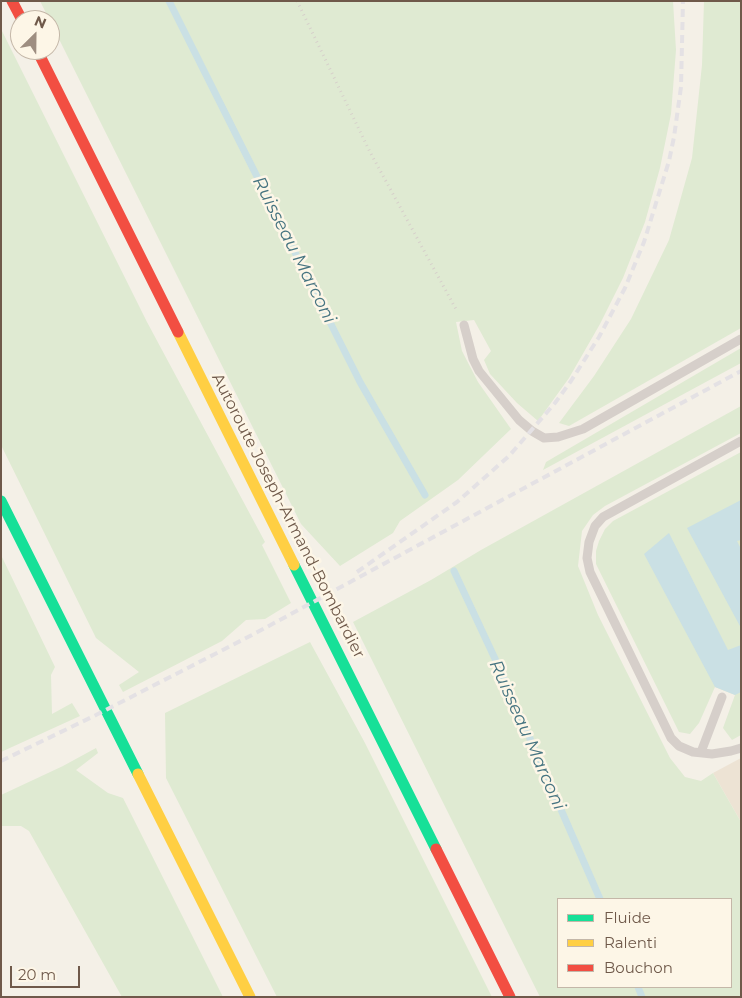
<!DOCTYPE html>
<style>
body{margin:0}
#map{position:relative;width:742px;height:998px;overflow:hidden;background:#f4f0e7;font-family:Montserrat,sans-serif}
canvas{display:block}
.frame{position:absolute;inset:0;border:2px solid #6f594a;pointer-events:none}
.legend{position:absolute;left:557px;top:898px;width:175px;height:90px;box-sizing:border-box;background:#fdf6e7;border:1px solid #c4b7a8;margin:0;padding:6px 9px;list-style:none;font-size:15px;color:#6f594a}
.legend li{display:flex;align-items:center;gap:10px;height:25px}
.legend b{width:25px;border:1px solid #c4b7a8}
.north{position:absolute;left:10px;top:10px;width:50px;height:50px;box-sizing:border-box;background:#fdf6e7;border:1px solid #c4b7a8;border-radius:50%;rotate:23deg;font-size:14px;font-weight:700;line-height:20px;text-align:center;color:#6f594a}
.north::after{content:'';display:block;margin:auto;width:18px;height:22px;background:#9e8e81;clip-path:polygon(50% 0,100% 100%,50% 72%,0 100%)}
.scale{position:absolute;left:10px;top:966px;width:70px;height:22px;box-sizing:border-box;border:2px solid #6f594a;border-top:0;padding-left:6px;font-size:15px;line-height:18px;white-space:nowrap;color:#6f594a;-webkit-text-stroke:4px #fdf6e7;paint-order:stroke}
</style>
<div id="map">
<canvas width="742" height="998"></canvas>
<div class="frame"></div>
<ul class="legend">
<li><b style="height:6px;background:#16e098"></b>Fluide</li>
<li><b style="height:6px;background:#ffcf43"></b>Ralenti</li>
<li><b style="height:6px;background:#f24e42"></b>Bouchon</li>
</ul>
<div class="north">N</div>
<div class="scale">20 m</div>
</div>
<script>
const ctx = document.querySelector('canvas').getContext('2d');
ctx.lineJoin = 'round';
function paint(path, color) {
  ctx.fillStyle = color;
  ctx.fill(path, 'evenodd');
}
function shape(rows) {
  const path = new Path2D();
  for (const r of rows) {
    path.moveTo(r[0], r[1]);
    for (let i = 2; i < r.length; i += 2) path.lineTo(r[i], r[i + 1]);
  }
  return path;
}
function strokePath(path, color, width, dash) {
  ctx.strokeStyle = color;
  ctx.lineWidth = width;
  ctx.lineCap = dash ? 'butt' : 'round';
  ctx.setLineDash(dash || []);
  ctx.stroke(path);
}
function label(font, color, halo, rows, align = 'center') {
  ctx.font = font + ' Montserrat,sans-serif';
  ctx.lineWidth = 5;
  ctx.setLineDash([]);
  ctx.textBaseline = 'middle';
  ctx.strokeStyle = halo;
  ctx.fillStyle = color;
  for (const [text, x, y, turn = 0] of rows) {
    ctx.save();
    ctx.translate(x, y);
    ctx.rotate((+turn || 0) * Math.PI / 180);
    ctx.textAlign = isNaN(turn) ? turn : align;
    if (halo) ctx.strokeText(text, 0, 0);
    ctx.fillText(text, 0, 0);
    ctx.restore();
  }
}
const residential = shape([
 [741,758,741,822,713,773]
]);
const green = shape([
 [40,1,673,1,676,50,671,114,660,168,645,222,623,278,600,324,569,378,538,421,517,403,490,374,484,360,491,351,474,320,456,322,462,351,478,382,511,429,458,480,400,521,393,533,340,566,301,524],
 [704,1,741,1,741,328,569,426,559,423,594,376,631,319,669,240,692,158,702,65],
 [1,29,147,322,265,542,262,545,291,603,265,619,246,620,222,641,123,692,119,685,139,672,96,638,1,445],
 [741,348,741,363,543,470,546,462],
 [741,406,741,433,605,506,593,515,582,531,578,566,598,615,670,758,685,777,701,781,713,773,741,822,741,997,540,997,353,622,431,580,481,550],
 [731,899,731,987,558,987,558,899],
 [741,452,741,735,732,740,723,728,735,695,715,687,699,723,690,734,679,732,596,564,596,551,599,541,605,529,613,521],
 [1,555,55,667,51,675,52,714,72,703,80,716,1,752],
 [310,642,365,743,492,997,277,997,166,778,165,713],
 [96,748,98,753,76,770,108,793,123,798,223,997,122,997,29,831,21,826,1,826,1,795,63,766]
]);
const water = shape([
 [741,500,741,540,737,541,741,549,741,628,687,528],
 [669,533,728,650,741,645,741,692,735,695,715,687,644,554]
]);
const stream = shape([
 [169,1,360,382,425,495],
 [454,571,497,663,600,899],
 [638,987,642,997]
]);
const path = shape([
 [297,1,370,152,457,311]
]);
const lane = shape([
 [464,325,473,359,479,371,519,420,532,431,544,438,558,437,583,429,741,339],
 [741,441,603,517,595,526,589,542,587,558,590,572,671,738,679,746,693,752,712,754,731,751,741,748],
 [701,752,722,697]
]);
const fast = shape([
 [1,501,138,774],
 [294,565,436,849]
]);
const slow = shape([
 [178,332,294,565],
 [138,774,250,997]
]);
const jam = shape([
 [12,1,22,20],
 [37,50,178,332],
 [436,849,510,997]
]);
const rail = shape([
 [357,572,457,502,509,456,555,403,571,381,599,337,625,288,644,242,669,161,674,137,681,87,683,1],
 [1,761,96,715,252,635,741,371]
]);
const streetNames = [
 ["Autoroute Joseph-Armand-Bombardier",288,516,63]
];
const waterNames = [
 ["Ruisseau Marconi",294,250,63],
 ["Ruisseau Marconi",527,735,66]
];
paint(residential, '#ede3d4');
paint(green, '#dfead2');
paint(water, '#cae0e4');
strokePath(stream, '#cae0e4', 7);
strokePath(path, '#d6cfca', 3, [1, 4]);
strokePath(lane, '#d6cfca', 9);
strokePath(fast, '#16e098', 11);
strokePath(slow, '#ffcf43', 11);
strokePath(jam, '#f24e42', 11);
strokePath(rail, '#e4e1e4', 4, [8, 5]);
label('16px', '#6f594a', '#fdf6e7', streetNames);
label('italic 18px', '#467481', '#fdf6e7', waterNames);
</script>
